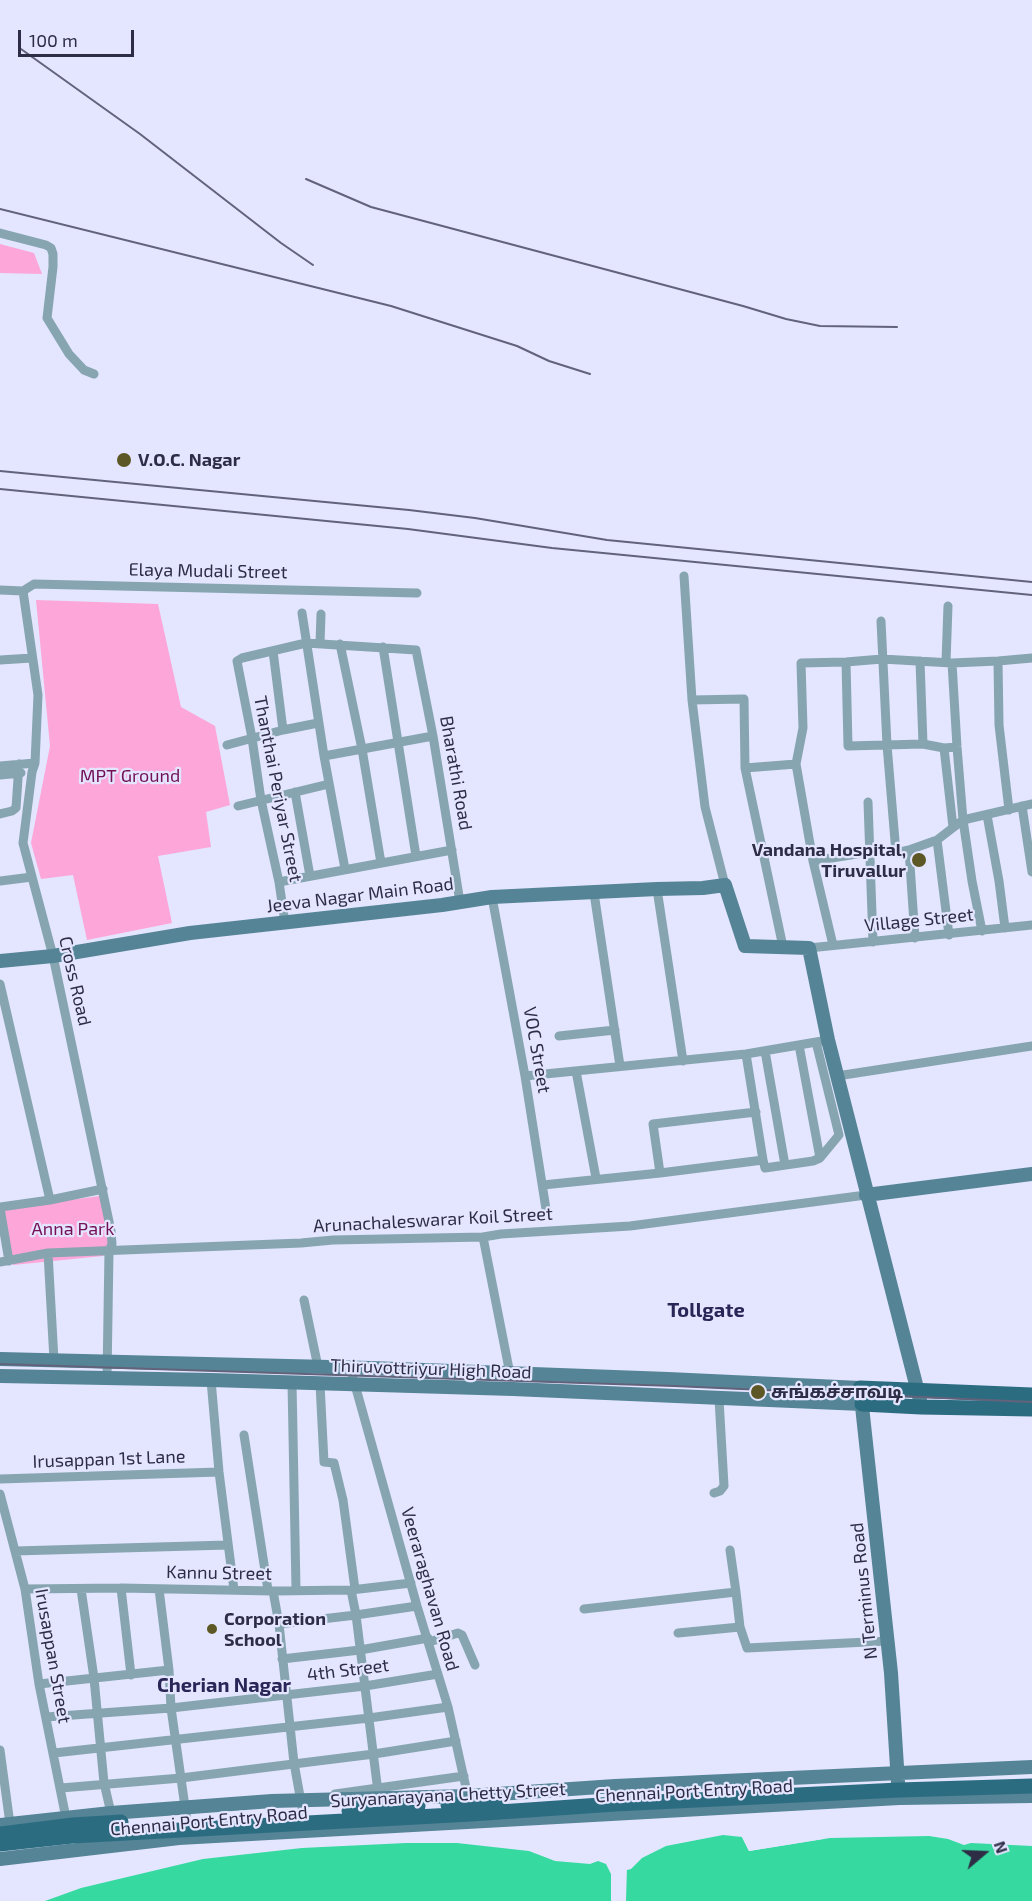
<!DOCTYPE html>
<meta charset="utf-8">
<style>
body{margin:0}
#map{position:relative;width:1032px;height:1901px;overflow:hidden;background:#e4e5ff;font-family:"Exo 2",sans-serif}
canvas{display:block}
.north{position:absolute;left:954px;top:1823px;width:60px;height:60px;-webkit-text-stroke:4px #e4e5ff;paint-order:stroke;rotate:71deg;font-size:16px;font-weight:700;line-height:24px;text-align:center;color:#2d2d45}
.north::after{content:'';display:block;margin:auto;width:21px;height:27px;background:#2d2d45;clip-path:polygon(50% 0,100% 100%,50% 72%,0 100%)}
.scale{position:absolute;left:18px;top:30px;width:116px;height:27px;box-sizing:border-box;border:3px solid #2d2d45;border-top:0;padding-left:8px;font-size:18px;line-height:21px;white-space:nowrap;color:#2d2d45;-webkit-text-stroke:4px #e4e5ff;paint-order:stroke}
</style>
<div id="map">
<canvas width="1032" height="1901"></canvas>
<div class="north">N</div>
<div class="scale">100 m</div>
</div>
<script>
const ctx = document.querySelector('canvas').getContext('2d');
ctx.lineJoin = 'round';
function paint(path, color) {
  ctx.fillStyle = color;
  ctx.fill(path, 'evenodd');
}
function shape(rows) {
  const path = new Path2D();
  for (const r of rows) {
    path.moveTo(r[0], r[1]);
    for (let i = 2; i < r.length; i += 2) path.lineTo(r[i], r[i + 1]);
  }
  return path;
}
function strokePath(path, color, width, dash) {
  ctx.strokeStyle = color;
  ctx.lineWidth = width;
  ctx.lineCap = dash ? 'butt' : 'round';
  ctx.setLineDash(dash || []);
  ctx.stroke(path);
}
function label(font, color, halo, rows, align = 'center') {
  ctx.font = font + ' "Exo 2","Noto Sans Tamil",sans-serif';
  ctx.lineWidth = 4.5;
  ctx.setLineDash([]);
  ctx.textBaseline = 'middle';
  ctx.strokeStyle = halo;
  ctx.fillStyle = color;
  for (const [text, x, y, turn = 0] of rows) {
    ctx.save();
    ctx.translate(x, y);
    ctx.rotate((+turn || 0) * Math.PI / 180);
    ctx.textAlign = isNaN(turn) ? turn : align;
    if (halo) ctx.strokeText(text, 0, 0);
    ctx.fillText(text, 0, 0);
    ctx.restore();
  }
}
const green = shape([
 [0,244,34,253,42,274,0,273],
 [36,600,158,604,181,707,215,726,230,805,206,812,211,847,158,856,172,923,87,940,73,875,41,879,31,843,50,746],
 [100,1196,110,1241,103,1256,13,1265,3,1209]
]);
const water = shape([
 [723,1835,742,1837,749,1851,830,1838,929,1836,948,1839,964,1845,971,1843,1032,1846,1032,1901,45,1901,81,1888,203,1859,302,1848,406,1843,457,1843,529,1851,555,1861,590,1864,598,1861,606,1864,611,1874,631,1869,642,1858,666,1846]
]);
const pier = shape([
 [743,1834,751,1847,823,1836,823,1839,749,1851,742,1837],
 [611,1867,613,1870,627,1867,626,1901,611,1901]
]);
const street = shape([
 [0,233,46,245,51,248,53,254,53,267,47,318,69,354,84,370,94,374],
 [684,576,692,700,705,807,725,885],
 [0,590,23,591,34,584,417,593],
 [23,591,38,695,35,763,32,772,23,843,53,956,111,1231,112,1244,109,1251,107,1378],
 [302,613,324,756,345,869],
 [881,621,887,745,896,853],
 [320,644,321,614],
 [340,644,362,749,381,863],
 [383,647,416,856],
 [273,651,283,730],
 [0,660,32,658],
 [920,661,923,744],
 [998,661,999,725,1009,810],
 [846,662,848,746,923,744,944,748,957,747],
 [946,662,948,606],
 [952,663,957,747,963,820,972,881,982,931],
 [692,700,744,699,745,768,783,947],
 [227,745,283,730,318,723],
 [944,748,953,827],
 [324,756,433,736],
 [0,766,35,763],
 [745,768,796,764],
 [0,775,21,773],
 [295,792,310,876],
 [868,802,873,942],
 [238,806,329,784],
 [1022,806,1032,872],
 [0,814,12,811,16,808,19,764],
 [987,815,999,881,1005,928],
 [937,840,949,935],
 [909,850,915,938],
 [813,861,869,852,896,853,909,850,937,840,963,820,1032,804],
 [0,881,32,877],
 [279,882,452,850],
 [657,889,683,1061],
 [594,893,620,1066],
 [492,897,525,1076,546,1209],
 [285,923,279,882,261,800,252,738,237,661,242,658,306,643,416,650,433,736,460,902],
 [833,945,813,861,796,764,803,728,801,663,846,662,882,659,952,663,998,661,1032,658],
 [809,948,1032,925],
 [0,984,50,1200],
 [559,1036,615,1030],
 [799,1045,820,1158],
 [765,1051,785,1165],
 [576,1071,596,1178],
 [525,1076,746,1054,828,1040],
 [837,1076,1032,1046],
 [763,1160,765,1168,813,1161,820,1158,839,1135,816,1042],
 [660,1173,653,1124,756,1112],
 [543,1185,660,1173,763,1160,746,1054],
 [0,1207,50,1200,103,1189],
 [0,1208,9,1261],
 [483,1237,510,1374],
 [48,1253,54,1360],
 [0,1262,48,1253,301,1243,333,1240,483,1237,501,1234,630,1226,866,1195],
 [304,1300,318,1367],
 [350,1367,417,1606,448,1707,469,1801],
 [211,1380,219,1472,234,1590],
 [292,1383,296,1589],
 [320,1384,324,1462,334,1463,343,1500,355,1589],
 [244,1435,268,1590],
 [0,1479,219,1472],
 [714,1493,720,1491,724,1486,719,1399],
 [0,1494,25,1589,39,1684,67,1823],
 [15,1551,228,1545],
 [121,1588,131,1675],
 [25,1589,121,1588,273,1591,351,1590,411,1583],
 [81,1589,94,1678,104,1783,111,1813],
 [159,1589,169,1670,171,1708,188,1828],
 [351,1590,356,1615,379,1800],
 [273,1591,279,1624,294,1763,303,1813],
 [736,1592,740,1627],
 [584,1609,736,1592,730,1550],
 [279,1624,356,1615,417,1606],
 [678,1633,740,1627,747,1648,887,1641],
 [429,1642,458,1633,462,1635,475,1665],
 [282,1659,360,1650,428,1638],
 [39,1684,169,1670],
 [46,1717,171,1708,365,1686,438,1674],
 [0,1750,10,1824],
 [54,1753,369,1718,448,1707],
 [61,1788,181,1778,374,1754,456,1741],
 [335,1794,464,1776]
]);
const secondary = shape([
 [0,961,53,956,190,933,442,905,492,897,657,889,703,888,725,885,745,946,809,948,828,1040,920,1400],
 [866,1195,1032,1174],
 [0,1359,370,1368,668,1379,860,1388,891,1673,899,1798],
 [0,1376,211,1380,513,1389,862,1404],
 [0,1825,111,1813,272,1801,468,1796,615,1786,1032,1767],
 [0,1859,179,1838,899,1798,1032,1796]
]);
const primary = shape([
 [860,1388,1032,1395],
 [862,1404,921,1407,1032,1409],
 [448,1805,499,1802],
 [349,1811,418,1806],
 [0,1834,73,1825,121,1822],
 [0,1844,72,1836,471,1814,615,1804,899,1790,1032,1786]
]);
const rail = shape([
 [21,49,140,134,281,243,313,265],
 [306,179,371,207,743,306,786,319,820,326,897,327],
 [0,209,391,306,517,346,549,361,590,374],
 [0,471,409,510,475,518,607,540,1032,582],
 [0,489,408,529,552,548,1032,595],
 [0,1364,674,1386,1032,1402]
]);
const markers = [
 [124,460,8,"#5c5724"],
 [919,860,8,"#5c5724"],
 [758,1392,8,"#5c5724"],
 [212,1629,6,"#5c5724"]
];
const poiNames = [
 ["V.O.C. Nagar",138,460],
 ["Vandana Hospital,",906,850,"right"],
 ["Tiruvallur",906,871,"right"],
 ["சுங்கச்சாவடி",771,1392],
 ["Corporation",224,1619],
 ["School",224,1640]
];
const streetNames = [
 ["Elaya Mudali Street",208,571,1],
 ["Bharathi Road",456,773,80],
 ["Thanthai Periyar Street",278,789,79],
 ["Jeeva Nagar Main Road",360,895,-7],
 ["Village Street",919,920,-6],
 ["Cross Road",75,981,77],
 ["VOC Street",537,1050,80],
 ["Arunachaleswarar Koil Street",433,1220,-3],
 ["Thiruvottriyur High Road",431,1369,2],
 ["Irusappan 1st Lane",109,1459,-2],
 ["Kannu Street",219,1573,1],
 ["Veeraraghavan Road",430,1589,74],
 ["N Terminus Road",864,1591,-96],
 ["Irusappan Street",53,1656,80],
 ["4th Street",348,1670,-7],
 ["Chennai Port Entry Road",694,1791,-3],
 ["Suryanarayana Chetty Street",448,1795,-3],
 ["Chennai Port Entry Road",209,1821,-5]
];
const parkNames = [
 ["MPT Ground",130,776],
 ["Anna Park",73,1229]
];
const neighbourhoodNames = [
 ["Tollgate",706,1310],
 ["Cherian Nagar",224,1685]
];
paint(green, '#fda6da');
paint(water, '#36d99f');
paint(pier, '#e4e5ff');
strokePath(street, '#86a5b1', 9);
strokePath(secondary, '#548495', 14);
strokePath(primary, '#2c6c81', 15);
strokePath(rail, '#62637b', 2);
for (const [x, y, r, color] of markers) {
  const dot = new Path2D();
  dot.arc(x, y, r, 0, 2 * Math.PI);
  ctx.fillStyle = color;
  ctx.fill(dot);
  strokePath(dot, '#e4e5ff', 2);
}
label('bold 18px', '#2d2d45', '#e4e5ff', poiNames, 'left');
label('18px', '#2d2d45', '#e4e5ff', streetNames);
label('18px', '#731056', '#e4e5ff', parkNames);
label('bold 20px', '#292556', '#e4e5ff', neighbourhoodNames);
</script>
